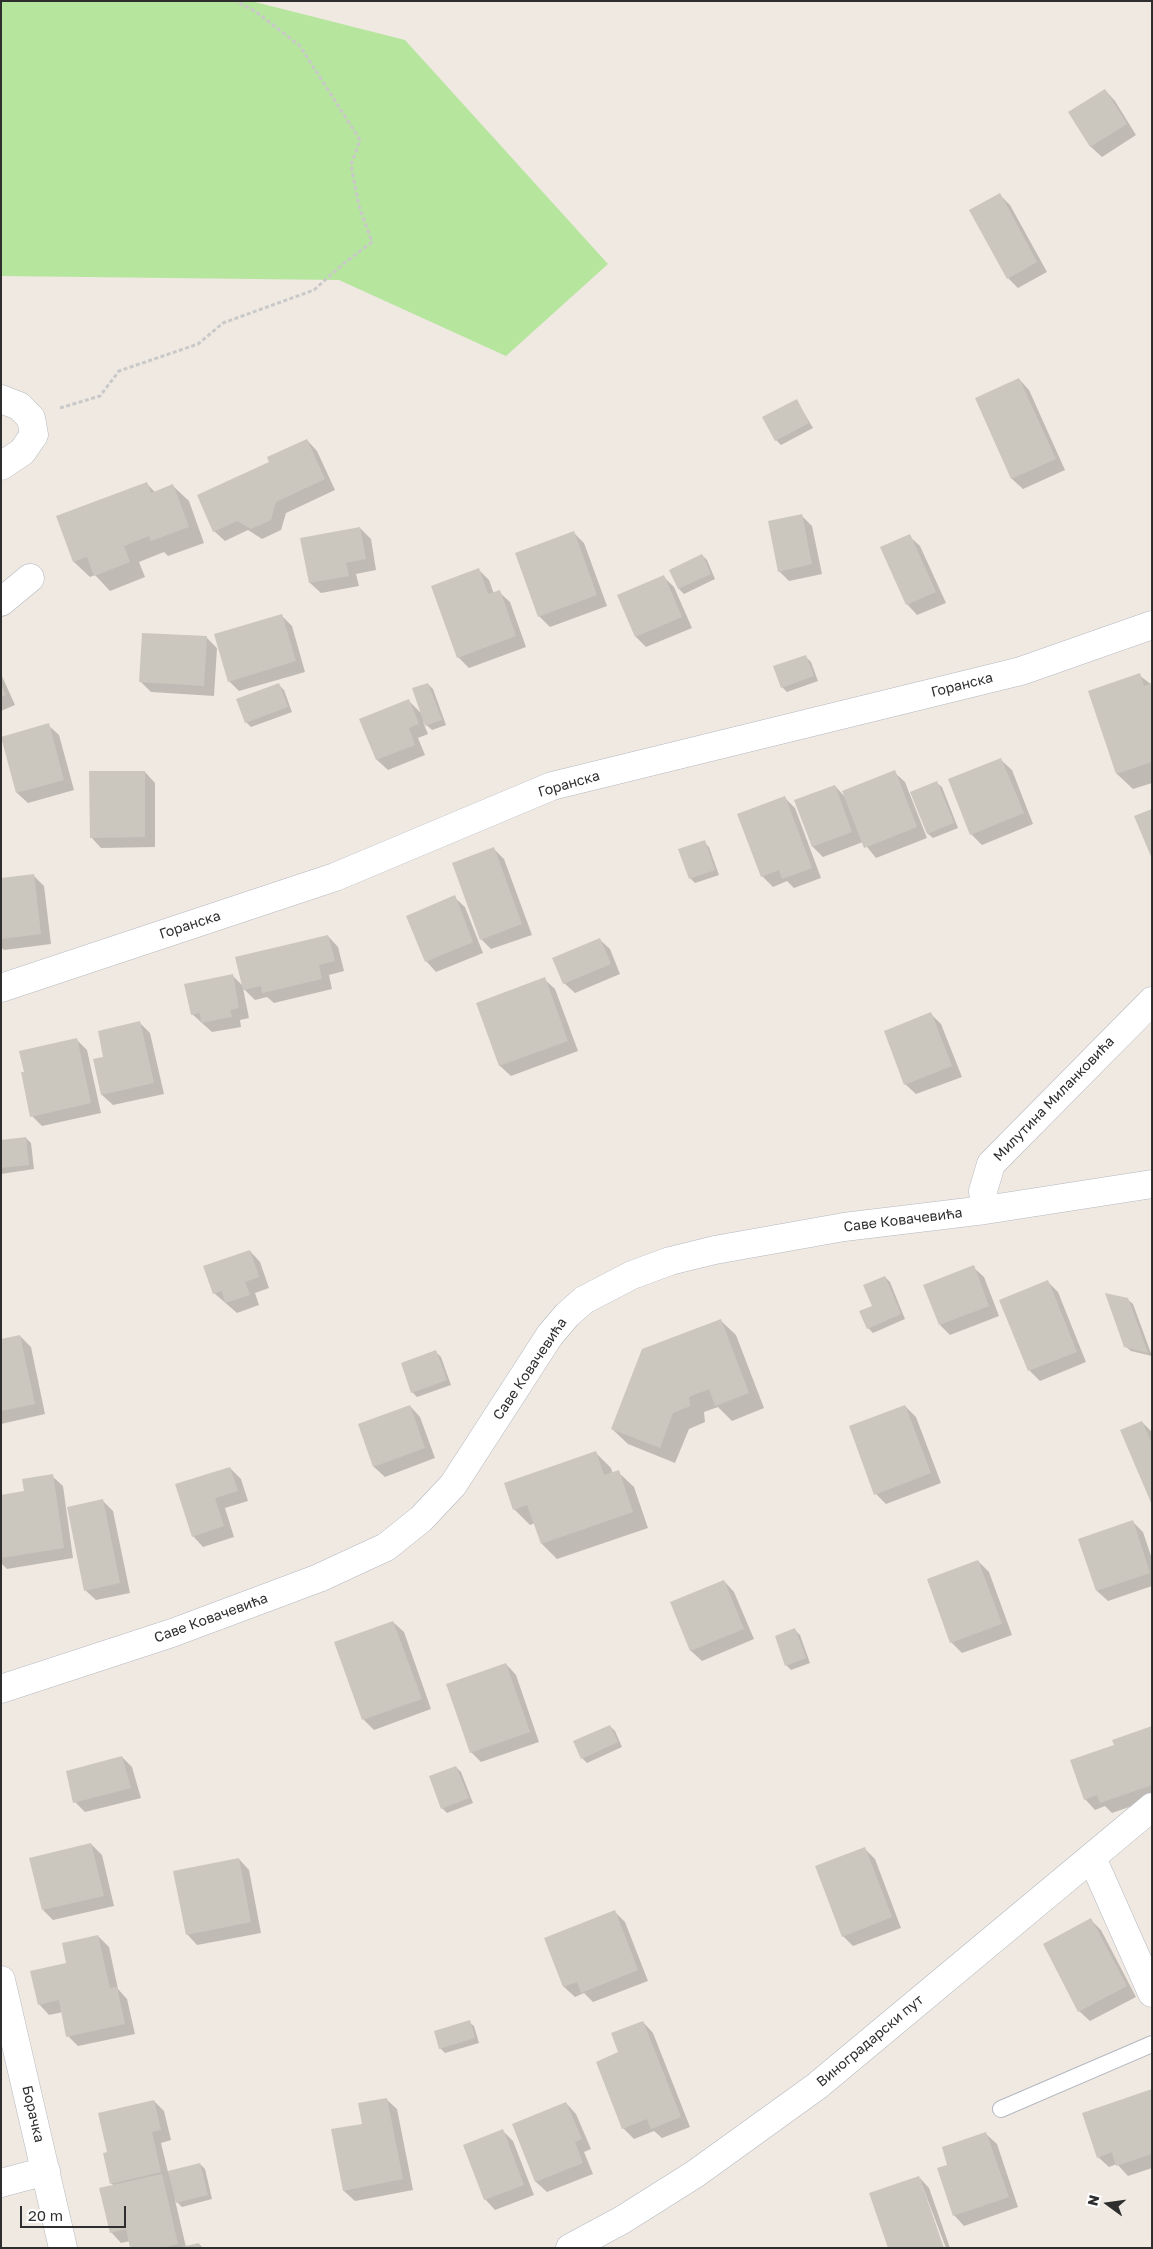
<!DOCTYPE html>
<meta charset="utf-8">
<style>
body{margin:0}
#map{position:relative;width:1153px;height:2249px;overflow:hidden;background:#efe9e1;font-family:"Golos Text",sans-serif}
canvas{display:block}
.frame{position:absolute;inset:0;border:2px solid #2e2e2e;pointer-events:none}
.north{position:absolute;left:1083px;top:2179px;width:50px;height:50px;-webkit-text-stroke:4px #fff;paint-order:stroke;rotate:284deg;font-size:14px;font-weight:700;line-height:20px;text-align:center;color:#2e2e2e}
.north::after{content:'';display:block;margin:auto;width:18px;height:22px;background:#2e2e2e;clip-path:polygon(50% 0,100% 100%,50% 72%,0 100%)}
.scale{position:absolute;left:20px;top:2206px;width:106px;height:22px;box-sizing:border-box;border:2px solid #2e2e2e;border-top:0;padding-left:6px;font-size:15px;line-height:18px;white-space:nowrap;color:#2e2e2e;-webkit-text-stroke:4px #fff;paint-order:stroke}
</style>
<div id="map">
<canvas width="1153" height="2249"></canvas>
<div class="frame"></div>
<div class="north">N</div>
<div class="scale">20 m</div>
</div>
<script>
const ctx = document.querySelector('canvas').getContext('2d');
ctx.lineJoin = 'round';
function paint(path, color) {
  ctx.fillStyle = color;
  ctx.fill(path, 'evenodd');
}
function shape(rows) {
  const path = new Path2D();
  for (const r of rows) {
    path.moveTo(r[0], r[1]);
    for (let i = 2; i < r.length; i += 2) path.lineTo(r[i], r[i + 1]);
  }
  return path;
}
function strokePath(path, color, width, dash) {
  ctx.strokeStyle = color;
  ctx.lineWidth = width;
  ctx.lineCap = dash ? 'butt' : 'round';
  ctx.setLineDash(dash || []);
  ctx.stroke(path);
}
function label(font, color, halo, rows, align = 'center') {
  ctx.font = font + ' "Golos Text",sans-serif';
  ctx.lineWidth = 5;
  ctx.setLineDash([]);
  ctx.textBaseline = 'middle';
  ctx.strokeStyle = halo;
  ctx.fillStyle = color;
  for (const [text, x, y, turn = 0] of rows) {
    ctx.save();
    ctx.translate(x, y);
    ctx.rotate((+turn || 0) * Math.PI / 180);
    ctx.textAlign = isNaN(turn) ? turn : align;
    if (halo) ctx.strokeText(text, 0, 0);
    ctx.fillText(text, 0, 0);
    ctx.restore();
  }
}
const green = shape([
 [1,1,251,1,405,40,608,264,506,356,339,280,1,276]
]);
const shadow = shape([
 [1105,90,1115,101,1136,135,1102,157,1091,147,1070,112],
 [999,194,1010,205,1047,272,1018,288,1008,278],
 [1019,379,1029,390,1065,470,1023,489,1012,479,976,399],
 [797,401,813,428,781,445,776,440],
 [307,440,317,451,335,490,286,513,281,530,262,539,248,530,225,541,214,531,271,463],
 [147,484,156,493,173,486,189,501,204,543,168,556,164,552,139,562,145,577,110,591,95,575,90,577,74,562,58,517],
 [801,515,812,526,822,574,789,581,779,571],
 [360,528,371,539,376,570,356,574,359,586,321,593,310,583,302,539],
 [573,532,584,543,607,606,550,627,539,616],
 [909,536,920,546,946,603,917,615,907,604],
 [702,555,707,560,715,579,684,594,679,589,670,570],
 [479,570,489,580,494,594,499,592,510,602,526,647,469,668,458,657],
 [664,577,674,587,692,628,646,647,636,637,618,596],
 [282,616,292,626,305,672,239,691,229,681],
 [206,637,217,648,214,696,151,692,141,682],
 [806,657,811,662,818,681,787,692,782,687],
 [1,674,15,705,1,711],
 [1139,675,1152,685,1152,783,1133,789,1117,774,1090,692],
 [428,684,433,689,446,725,432,730,423,722,428,734,418,738,425,755,388,770,377,760,361,720,409,701,423,715],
 [279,685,284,690,292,712,251,727,246,722],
 [48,725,59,735,74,790,28,803,17,793,2,738],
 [1001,760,1012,770,1033,824,982,845,971,834],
 [145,772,155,783,155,847,101,848,91,837],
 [894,772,905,782,927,838,876,858,863,842,823,857,813,847,796,801,835,786,845,797],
 [937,783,942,787,958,828,933,838,928,834],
 [785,798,795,808,821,878,794,888,787,881,773,887,762,876],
 [704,842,709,847,719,875,695,883,690,878],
 [494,849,504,859,532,935,491,949,481,939],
 [33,875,44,886,51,944,4,950,1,947,1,879],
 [454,897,465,907,483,953,436,972,426,961],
 [328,936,338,947,344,971,329,975,332,989,274,1003,267,997,255,1000,243,988,249,1018,240,1020,241,1027,212,1032,192,1014,233,976,244,987],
 [599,939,610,949,620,974,575,993,564,983],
 [544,979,555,989,578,1051,511,1076,500,1066,478,1004],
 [931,1014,941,1024,962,1077,916,1094,905,1084],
 [139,1022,150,1033,164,1094,113,1105,102,1095,105,1058],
 [77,1040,87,1050,101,1113,42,1126,32,1116],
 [26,1138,31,1143,34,1169,1,1174,1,1141],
 [250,1251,260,1262,269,1288,255,1293,259,1305,237,1313,214,1293],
 [973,1267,984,1277,999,1316,950,1335,940,1325],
 [885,1277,890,1282,905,1319,873,1333,868,1328,873,1306],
 [1047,1281,1058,1292,1086,1362,1040,1381,1030,1371,1001,1301],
 [1127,1299,1133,1304,1152,1356,1131,1351,1125,1346],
 [720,1320,736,1335,764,1408,732,1421,718,1407,704,1412,705,1422,689,1429,675,1463,628,1444,612,1429],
 [20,1336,31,1347,45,1414,1,1424,1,1340],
 [436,1352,441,1357,451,1385,417,1397,412,1392],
 [410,1406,420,1417,435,1458,385,1477,374,1467,359,1424],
 [905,1406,916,1417,941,1483,886,1504,876,1494],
 [1142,1422,1152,1432,1152,1501],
 [595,1452,611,1468,613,1474,618,1472,634,1487,648,1528,557,1559,542,1544,535,1523,530,1525,514,1509],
 [230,1468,241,1479,248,1501,225,1508,234,1537,203,1547,193,1536],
 [52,1476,63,1486,73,1558,7,1569,1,1563,1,1496,26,1492],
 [102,1500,113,1511,130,1593,96,1600,85,1590],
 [1133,1522,1143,1532,1152,1559,1152,1586,1108,1601,1097,1591,1080,1540],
 [978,1561,989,1572,1012,1635,962,1653,951,1642,928,1580],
 [724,1581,734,1592,754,1639,702,1661,691,1651,672,1603],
 [393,1622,404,1632,431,1709,374,1730,364,1720,336,1642],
 [795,1630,800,1635,810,1663,791,1670,786,1665],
 [506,1664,516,1675,539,1742,481,1762,471,1752],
 [610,1726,615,1731,622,1747,587,1763,582,1758],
 [1152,1728,1152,1799,1112,1813,1105,1806,1095,1810,1085,1799,1115,1746],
 [122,1757,132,1767,141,1798,85,1812,75,1802],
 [456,1767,461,1772,473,1803,447,1813,442,1808],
 [91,1844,102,1855,114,1906,53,1920,43,1910],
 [865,1849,875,1859,901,1928,853,1946,843,1936],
 [239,1859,249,1870,261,1933,197,1945,187,1934],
 [614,1911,625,1922,648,1981,593,2002,584,1993,575,1997,564,1987,545,1939],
 [1091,1920,1101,1930,1136,1997,1090,2021,1079,2011],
 [98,1936,109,1947,118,1989,127,1999,135,2034,78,2046,68,2036,63,2012,49,2015,39,2004,68,1964],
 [469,2022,474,2026,479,2043,445,2053,440,2048],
 [643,2022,653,2033,690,2127,662,2138,654,2131,634,2139,623,2128,620,2053],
 [1152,2091,1152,2168,1128,2176,1117,2164,1109,2167,1098,2157],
 [386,2099,397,2109,413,2190,355,2201,344,2191,363,2125],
 [154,2101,164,2111,171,2140,161,2143,168,2172,200,2164,205,2169,212,2199,182,2207,175,2200,186,2247,199,2244,203,2248,131,2248,130,2241,121,2243,111,2232,114,2186,111,2183,109,2153],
 [566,2103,576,2114,591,2149,584,2152,593,2174,547,2192,536,2182,514,2125],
 [503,2131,513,2141,534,2195,495,2210,485,2199],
 [986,2134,997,2144,1018,2207,964,2226,954,2215,949,2165],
 [919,2177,929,2188,950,2248,946,2248]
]);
const building = shape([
 [1105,89,1127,124,1090,147,1068,112],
 [1000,193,1037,262,1007,279,969,210],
 [1019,378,1056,459,1011,479,975,398],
 [797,399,809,423,775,441,762,417],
 [307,439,325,479,276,502,271,520,251,529,237,521,213,532,197,495,269,462,267,457],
 [147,482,151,493,173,484,189,527,151,541,149,536,124,546,130,562,94,576,87,557,73,562,56,516],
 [802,514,812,564,778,572,768,521],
 [360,527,366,559,346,563,349,576,309,583,300,538],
 [574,531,597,595,538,617,515,553],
 [910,534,936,592,906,605,880,547],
 [702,554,711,574,678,589,669,570],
 [479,568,488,594,500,590,516,636,457,658,431,586],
 [664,575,682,617,635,637,617,595],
 [282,614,296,661,228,682,214,634],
 [142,633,207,636,204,686,139,682],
 [806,655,814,676,781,688,773,666],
 [1140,673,1144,686,1152,683,1152,762,1116,774,1088,691],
 [279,683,288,707,245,723,236,699],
 [428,683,442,720,425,726,412,688],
 [1,685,6,695,1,697],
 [409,699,419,724,409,728,415,745,376,760,359,719],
 [49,723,64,780,16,793,1,737],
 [1001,758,1024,813,970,835,948,779],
 [895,770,917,827,864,848,842,791],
 [89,771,145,771,145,837,90,838],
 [937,781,954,823,927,834,910,792],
 [835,785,852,832,812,847,794,800],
 [785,796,812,868,782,879,779,870,761,877,737,814],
 [1152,809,1152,859,1134,816],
 [705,840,715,870,689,879,678,849],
 [494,847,522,924,480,940,452,863],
 [34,874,41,934,1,939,1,878],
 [455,895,473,942,425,962,406,916],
 [328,935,335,961,319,965,322,979,262,993,261,986,243,990,235,957],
 [600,938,611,964,563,984,552,958],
 [233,974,239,1008,230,1010,232,1017,201,1023,200,1013,191,1015,184,984],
 [545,977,568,1041,499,1066,476,1003],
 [931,1012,952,1066,904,1085,884,1031],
 [140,1021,154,1083,101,1095,93,1059,103,1057,98,1031],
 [77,1038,91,1103,30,1117,21,1072,24,1072,19,1051],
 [26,1137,29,1165,1,1168,1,1140],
 [250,1250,259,1277,245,1282,250,1295,225,1303,222,1291,213,1294,203,1266],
 [974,1265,989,1306,939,1325,923,1285],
 [885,1276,901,1314,867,1329,859,1311,872,1306,863,1285],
 [1048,1280,1077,1352,1028,1371,999,1300],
 [1105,1293,1128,1298,1148,1353,1124,1347],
 [721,1319,749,1393,715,1406,709,1389,689,1397,690,1406,673,1413,660,1448,611,1429,642,1349],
 [20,1335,35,1404,1,1411,1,1339],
 [436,1350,447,1380,411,1393,401,1363],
 [410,1405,425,1448,373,1467,358,1424],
 [905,1405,931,1473,874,1495,849,1426],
 [1142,1421,1152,1444,1152,1505,1120,1430],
 [596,1451,604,1475,619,1470,633,1512,541,1544,527,1505,513,1510,504,1483],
 [230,1467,238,1491,215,1498,224,1526,192,1537,175,1484],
 [53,1474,64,1548,1,1558,1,1495,24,1491,22,1479],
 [103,1499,120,1583,84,1591,67,1507],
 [1133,1520,1150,1573,1096,1591,1078,1539],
 [978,1560,1002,1624,950,1643,927,1579],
 [724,1580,744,1629,690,1651,670,1602],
 [393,1621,422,1699,362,1720,334,1642],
 [795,1628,806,1658,785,1666,775,1636],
 [506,1663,530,1732,470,1753,446,1684],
 [610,1725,618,1742,581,1759,573,1741],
 [1152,1726,1152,1785,1100,1803,1097,1795,1084,1800,1070,1760,1114,1745,1112,1740],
 [122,1756,131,1788,73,1803,66,1771],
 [456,1766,469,1798,441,1809,429,1776],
 [91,1843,104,1896,42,1910,29,1858],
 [865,1847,892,1917,842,1937,815,1866],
 [239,1858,251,1922,186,1935,173,1871],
 [615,1910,638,1970,581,1993,577,1982,563,1987,544,1938],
 [1091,1918,1127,1986,1078,2012,1043,1944],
 [98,1935,110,1988,117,1987,125,2024,66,2037,59,2000,38,2005,30,1971,66,1963,62,1943],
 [470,2020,475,2038,439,2049,434,2031],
 [643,2021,681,2117,651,2129,647,2119,622,2129,596,2062,618,2052,611,2033],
 [1152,2089,1152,2154,1116,2166,1112,2152,1097,2158,1082,2113],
 [387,2098,403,2179,343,2191,331,2129,362,2124,358,2103],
 [154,2100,161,2130,152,2132,161,2172,110,2184,103,2153,107,2152,98,2113],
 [566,2102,582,2139,575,2142,583,2163,535,2182,512,2124],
 [503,2129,524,2185,484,2200,463,2145],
 [986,2132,1009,2197,953,2216,937,2168,947,2165,942,2147],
 [200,2163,208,2195,176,2203,168,2171],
 [162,2174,178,2244,162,2248,130,2248,126,2229,110,2233,99,2188],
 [919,2176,944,2248,888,2248,869,2193],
 [199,2243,200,2248,181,2248,181,2247]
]);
const path = shape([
 [60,408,100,396,119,371,198,344,223,323,314,290,342,265,372,242,359,206,351,165,360,140,300,46,255,11,235,1]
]);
const service = shape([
 [1001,2109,1152,2044]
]);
const minor = shape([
 [1,399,19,406,31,418,34,435,22,452,1,466],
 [1,602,30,578],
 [1,988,335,877,552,786,1021,671,1152,625],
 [985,1210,983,1191,991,1164,1152,1001],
 [1,1689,172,1633,319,1578,386,1547,421,1519,453,1485,550,1335,567,1315,584,1300,632,1275,670,1261,715,1250,844,1227,985,1210,1152,1184],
 [1092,1858,1152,1993],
 [1,1980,63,2248],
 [1,2183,46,2171],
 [570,2248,622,2220,695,2174,817,2086,1152,1807]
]);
const streetNames = [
 ["Горанска",962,685,-14],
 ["Горанска",569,784,-16],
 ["Горанска",190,925,-18],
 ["Милутина Миланковића",1054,1099,-46],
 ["Саве Ковачевића",903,1220,-7],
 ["Саве Ковачевића",530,1369,-56],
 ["Саве Ковачевића",211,1618,-20],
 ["Виноградарски пут",870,2041,-40],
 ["Борачка",33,2114,77]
];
paint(green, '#b6e59e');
paint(shadow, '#0003');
paint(building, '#cbc7bf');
strokePath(service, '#b4b7c1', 18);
strokePath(minor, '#b4b7c1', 29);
strokePath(path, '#c9c9c9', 3, [4, 2.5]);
strokePath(service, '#fff', 16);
strokePath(minor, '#fff', 28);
label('14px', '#2e2e2e', '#fff', streetNames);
</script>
